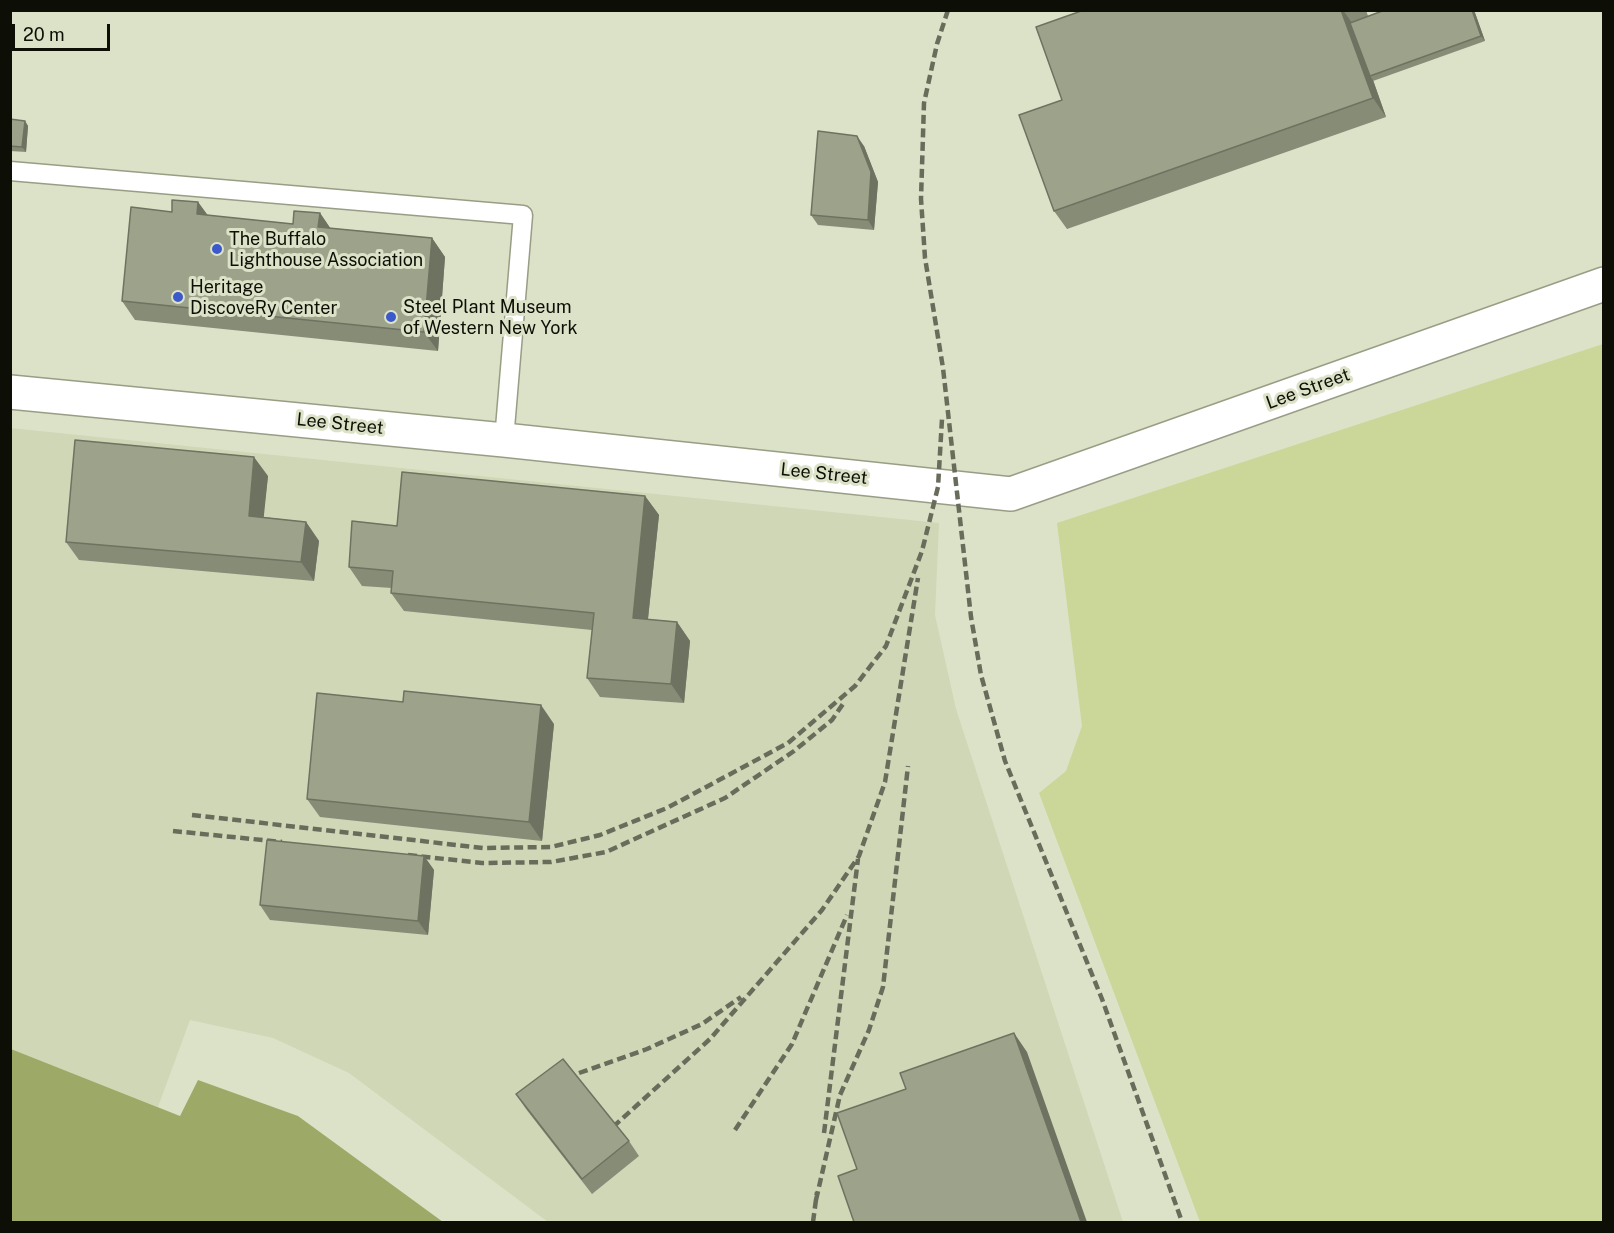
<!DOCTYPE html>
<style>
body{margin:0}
#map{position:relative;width:1614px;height:1233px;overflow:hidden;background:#dce2c8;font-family:"Public Sans",sans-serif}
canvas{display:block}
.frame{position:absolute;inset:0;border:12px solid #0d0f06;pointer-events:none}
.scale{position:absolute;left:12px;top:24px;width:98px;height:27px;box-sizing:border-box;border:3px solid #0d0f06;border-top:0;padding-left:8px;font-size:18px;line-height:21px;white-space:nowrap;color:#0d0f06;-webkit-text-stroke:4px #dce2c8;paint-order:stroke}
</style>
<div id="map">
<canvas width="1614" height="1233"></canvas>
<div class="frame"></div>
<div class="scale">20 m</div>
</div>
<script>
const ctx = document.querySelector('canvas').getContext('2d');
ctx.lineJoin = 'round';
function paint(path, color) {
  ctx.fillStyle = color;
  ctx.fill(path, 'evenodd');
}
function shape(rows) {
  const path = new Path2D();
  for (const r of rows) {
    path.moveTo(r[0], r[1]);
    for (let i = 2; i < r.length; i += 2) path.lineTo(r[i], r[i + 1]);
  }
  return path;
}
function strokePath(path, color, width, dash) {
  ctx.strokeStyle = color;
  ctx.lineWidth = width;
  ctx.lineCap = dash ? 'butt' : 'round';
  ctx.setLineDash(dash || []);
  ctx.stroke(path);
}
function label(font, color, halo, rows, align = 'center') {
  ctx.font = font + ' "Public Sans",sans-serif';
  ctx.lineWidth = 6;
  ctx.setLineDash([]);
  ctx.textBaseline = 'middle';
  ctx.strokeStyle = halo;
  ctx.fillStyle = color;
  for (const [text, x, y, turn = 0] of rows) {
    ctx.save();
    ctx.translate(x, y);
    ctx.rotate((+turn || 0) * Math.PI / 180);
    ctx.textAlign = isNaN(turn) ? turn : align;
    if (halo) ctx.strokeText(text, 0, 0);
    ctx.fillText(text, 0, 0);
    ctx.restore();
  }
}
const built = shape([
 [10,428,939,523,935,615,956,709,1123,1222,548,1222,349,1073,273,1038,190,1020,158,1107,11,1049]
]);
const green = shape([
 [1603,344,1603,1222,1200,1222,1039,793,1066,771,1082,726,1057,523]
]);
const water = shape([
 [11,1049,180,1116,198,1080,298,1116,443,1222,11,1222]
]);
const lane = shape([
 [10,171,523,215,504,440]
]);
const street = shape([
 [10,392,504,440,1011,494,1604,284]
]);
const rail = shape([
 [948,10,937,44,924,103,921,199,925,258,943,368,971,617,981,675,1005,761,1102,999,1181,1219],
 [192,815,483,848,551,847,600,835,667,808,788,743,855,686,886,646,922,551,938,487,942,419],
 [173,831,282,842],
 [408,855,482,863,551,862,606,852,725,798,794,751,832,720,845,701],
 [579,1073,647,1049,702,1024,741,997],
 [735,1130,792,1044,847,915],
 [824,1133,858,859],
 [603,1136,710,1039,822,910,859,856,885,782,918,578],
 [816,1200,840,1095,869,1030,883,987,908,766],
 [813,1222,817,1192]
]);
const wall = shape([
 [1084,10,1366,10,1368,16,1385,10,1474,10,1485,41,1373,81,1373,80,1386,117,1067,229,1054,211,1062,100],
 [10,119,25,121,28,126,26,152,10,151],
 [864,146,878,182,874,230,818,225,811,215],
 [198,202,208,216,293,224,320,213,330,228,432,238,445,257,438,351,135,320,122,301],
 [268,476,263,517,306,522,319,541,314,581,79,560,66,542],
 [645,496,659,515,648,619,677,622,690,641,684,703,600,697,587,678,592,630,404,611,391,593,392,588,362,586,349,567,397,526],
 [554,724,542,841,320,817,307,799],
 [424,856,434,870,428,935,270,920,260,905],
 [516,1094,629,1141,639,1156,592,1194,526,1109]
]);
const shadedWall = shape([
 [1341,10,1343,10,1352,23,1370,76,1373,80,1386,117,1373,98],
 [1472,10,1474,10,1485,41,1481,36],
 [25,121,28,126,26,152,22,147],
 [857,136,864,146,878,182,874,230,868,220],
 [198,202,212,221,197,214],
 [320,213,333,232,318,227],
 [432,238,445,257,438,351,424,332],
 [254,457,268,476,262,534,249,516],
 [645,496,659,515,646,637,633,618],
 [306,522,319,541,314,581,301,562],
 [677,622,690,641,684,703,671,684],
 [541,705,554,724,542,841,529,822],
 [424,856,434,870,428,935,418,921],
 [1014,1033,1027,1052,1087,1222,1081,1222]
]);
const building = shape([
 [1084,10,1341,10,1373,98,1054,211,1019,115,1062,100,1036,27,1084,10],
 [1385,10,1472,10,1481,36,1370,76,1350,23,1385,10],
 [10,119,25,121,22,147,10,146,10,119],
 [818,131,857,136,871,172,868,220,811,215,818,131],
 [172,200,198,202,197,214,293,224,294,211,320,213,318,227,432,238,424,332,122,301,131,207,172,212,172,200],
 [75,440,254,457,249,516,306,522,301,562,66,542,75,440],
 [402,472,645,496,633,618,677,622,671,684,587,678,594,613,391,593,393,571,349,567,352,521,397,526,402,472],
 [404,691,541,705,529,822,307,799,317,693,403,702,404,691],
 [267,840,424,856,418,921,260,905,267,840],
 [1014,1033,1081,1222,854,1222,838,1176,857,1169,837,1113,906,1089,900,1073,1014,1033],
 [563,1059,629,1141,582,1179,516,1094,563,1059]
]);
const markers = [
 [217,249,6,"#3b59cb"],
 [178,297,6,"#3b59cb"],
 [391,317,6,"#3b59cb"]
];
const poiNames = [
 ["The Buffalo",229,239],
 ["Lighthouse Association",229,260],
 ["Heritage",190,287],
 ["DiscoveRy Center",190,308],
 ["Steel Plant Museum",403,307],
 ["of Western New York",403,328]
];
const streetNames = [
 ["Lee Street",1308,389,-20],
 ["Lee Street",340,424,6],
 ["Lee Street",824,474,6]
];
paint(built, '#cfd7b6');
paint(green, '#cad798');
paint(water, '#9daa67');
strokePath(lane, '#989e85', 21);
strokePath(street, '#989e85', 36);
strokePath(lane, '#fff', 18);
strokePath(street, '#fff', 33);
strokePath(rail, '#686c5b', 4.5, [9, 4.5]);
paint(wall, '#878c77');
paint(shadedWall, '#6e7261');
paint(building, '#9da38a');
strokePath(building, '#6e7261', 1.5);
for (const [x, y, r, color] of markers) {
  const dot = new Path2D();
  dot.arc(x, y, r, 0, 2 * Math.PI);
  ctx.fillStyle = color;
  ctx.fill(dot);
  strokePath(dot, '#dce2c8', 2);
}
label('18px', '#0d0f06', '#dce2c8', poiNames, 'left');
label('18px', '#0d0f06', '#dce2c8', streetNames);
</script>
